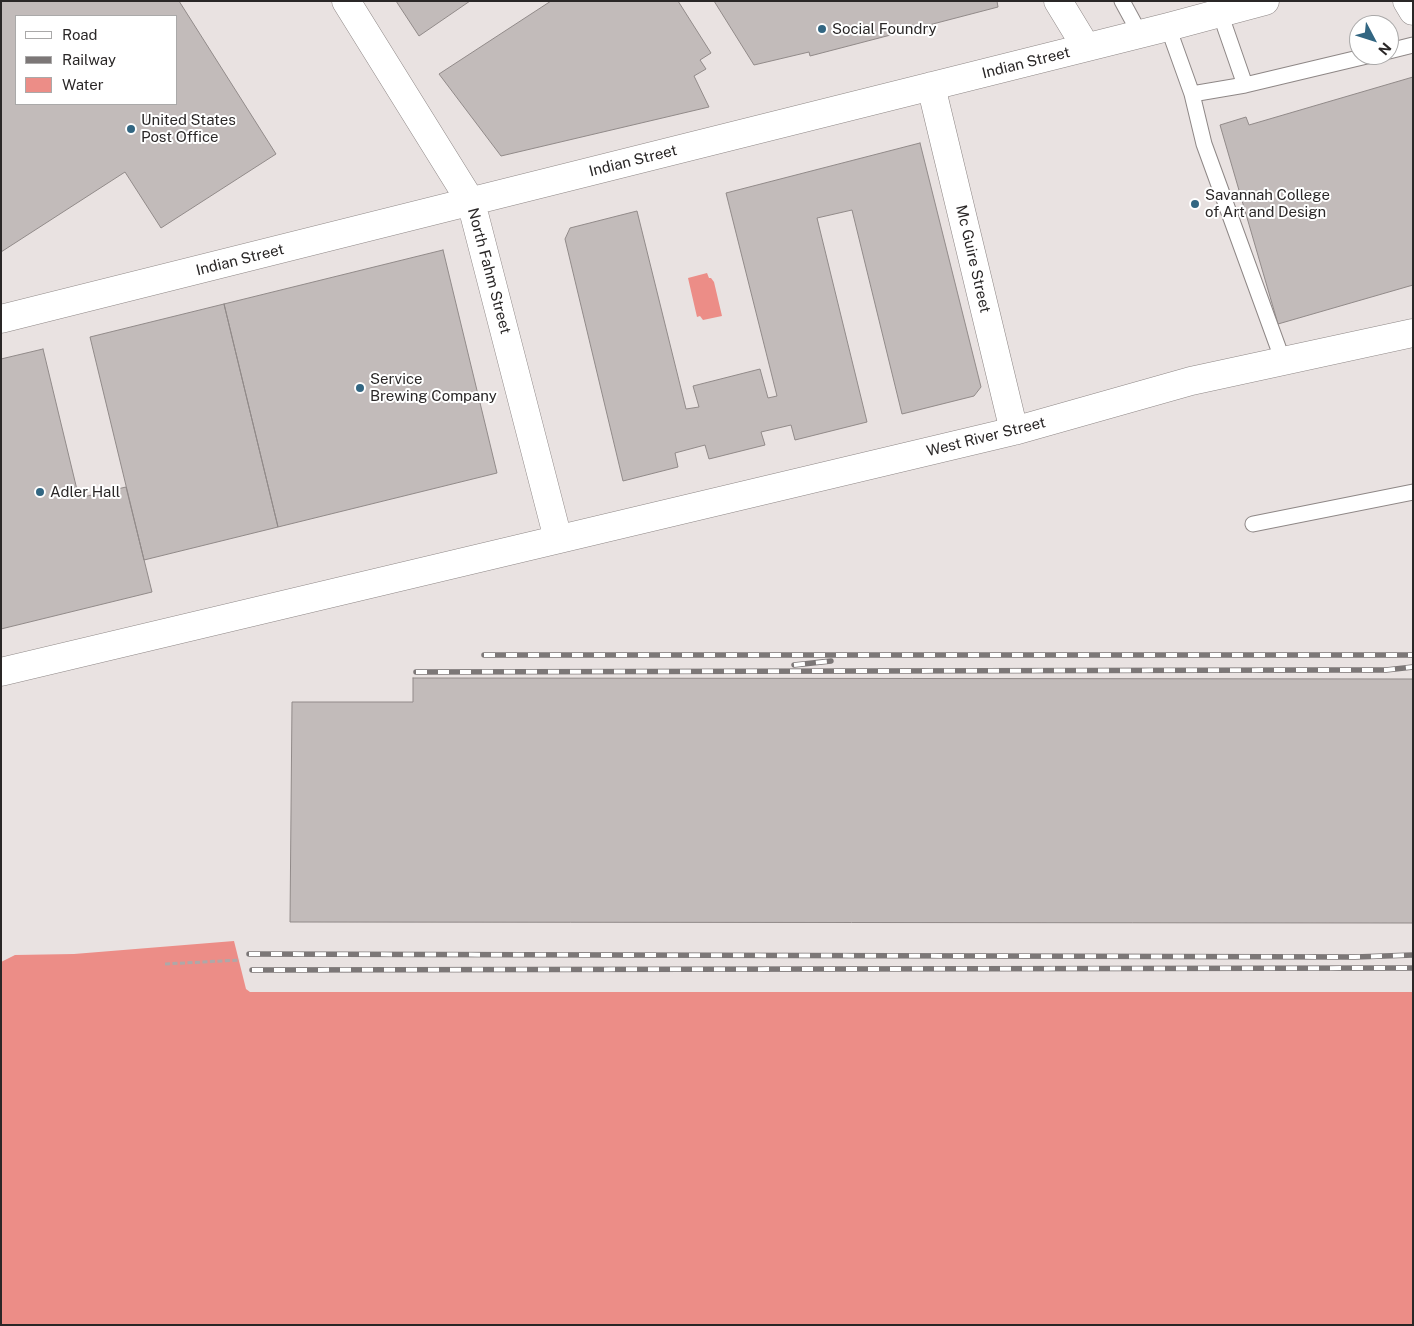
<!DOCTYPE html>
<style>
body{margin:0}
#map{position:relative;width:1414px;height:1326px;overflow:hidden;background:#e9e2e1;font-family:"Public Sans",sans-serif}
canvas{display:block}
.frame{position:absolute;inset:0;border:2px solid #2a2727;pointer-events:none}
.legend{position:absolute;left:15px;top:15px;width:162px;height:90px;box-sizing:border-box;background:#fff;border:1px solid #aaa9a9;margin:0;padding:6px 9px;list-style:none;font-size:15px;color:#2a2727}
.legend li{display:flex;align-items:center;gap:10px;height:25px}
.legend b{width:25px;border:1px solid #aaa9a9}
.north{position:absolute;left:1349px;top:15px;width:50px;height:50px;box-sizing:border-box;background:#fff;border:1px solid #aaa9a9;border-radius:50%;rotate:130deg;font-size:14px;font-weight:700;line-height:20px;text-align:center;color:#2a2727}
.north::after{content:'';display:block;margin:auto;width:18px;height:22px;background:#326682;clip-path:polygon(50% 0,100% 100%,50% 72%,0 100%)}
</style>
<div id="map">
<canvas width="1414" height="1326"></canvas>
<div class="frame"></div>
<ul class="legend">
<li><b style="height:6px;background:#fff"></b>Road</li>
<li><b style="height:6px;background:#7c7777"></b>Railway</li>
<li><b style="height:14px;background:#ec8d87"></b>Water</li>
</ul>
<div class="north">N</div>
</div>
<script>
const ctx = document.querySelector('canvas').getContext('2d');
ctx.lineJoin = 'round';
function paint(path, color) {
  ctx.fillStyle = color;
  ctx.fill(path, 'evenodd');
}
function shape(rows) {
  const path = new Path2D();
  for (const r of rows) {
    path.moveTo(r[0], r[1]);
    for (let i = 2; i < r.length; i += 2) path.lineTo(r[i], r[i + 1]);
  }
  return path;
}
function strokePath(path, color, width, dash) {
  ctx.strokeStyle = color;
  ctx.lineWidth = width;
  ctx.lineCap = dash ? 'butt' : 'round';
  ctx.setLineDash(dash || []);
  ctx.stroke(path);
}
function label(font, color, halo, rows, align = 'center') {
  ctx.font = font + ' "Public Sans",sans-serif';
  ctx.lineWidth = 4;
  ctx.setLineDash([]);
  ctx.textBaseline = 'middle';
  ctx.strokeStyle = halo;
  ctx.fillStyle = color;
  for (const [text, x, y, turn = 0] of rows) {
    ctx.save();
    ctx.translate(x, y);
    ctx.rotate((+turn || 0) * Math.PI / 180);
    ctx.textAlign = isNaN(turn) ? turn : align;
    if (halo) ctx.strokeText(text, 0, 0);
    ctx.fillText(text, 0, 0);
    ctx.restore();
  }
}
const water = shape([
 [707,273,709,278,711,278,714,282,722,316,703,320,700,316,697,317,688,278],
 [234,941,246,989,250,992,1413,992,1413,1325,1,1325,1,962,15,955,74,954]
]);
const building = shape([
 [1,1,179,1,276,154,161,228,125,172,1,252,1,1],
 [16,16,176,16,176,104,16,104,16,16],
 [396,1,470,1,419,36,396,1],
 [551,1,678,1,711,53,700,60,706,69,694,76,709,107,501,156,439,74,551,1],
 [714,1,997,1,998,7,810,56,809,52,754,65,714,1],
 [1413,77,1413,285,1278,324,1220,125,1246,117,1249,125,1413,77],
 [920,143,981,387,974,396,902,414,852,210,817,218,867,422,795,440,791,425,761,432,765,445,709,459,705,445,675,453,678,467,623,481,565,239,570,228,637,211,686,409,699,407,693,386,760,369,768,398,777,396,726,193,920,143],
 [443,250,497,473,278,527,224,304,443,250],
 [224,304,278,527,144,560,90,337,224,304],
 [43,349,79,498,126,487,152,592,1,629,1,359,43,349],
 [413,678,1413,679,1413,923,290,922,292,702,413,702,413,678]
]);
const path = shape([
 [165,964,240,960]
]);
const lane = shape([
 [1122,1,1140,34],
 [1220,13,1245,85,1371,55],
 [1168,27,1192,94,1204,144,1283,361],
 [1389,51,1413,45],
 [1192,94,1245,85],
 [1253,524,1413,492]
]);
const street = shape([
 [346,1,471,202,558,539],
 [1058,1,1086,47],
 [1407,1,1413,11],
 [931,86,1014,431],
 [1,319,1168,27,1265,1],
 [1,672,1014,431,1191,381,1413,333]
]);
const rail = shape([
 [484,655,1413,655],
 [794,665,831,661],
 [416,672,1319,670,1386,670,1413,667],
 [249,954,1355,957,1413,955],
 [252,970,1413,968]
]);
const markers = [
 [822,29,5,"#326682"],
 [131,129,5,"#326682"],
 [1195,204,5,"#326682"],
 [360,388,5,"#326682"],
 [40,492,5,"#326682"]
];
const poiNames = [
 ["Social Foundry",832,29],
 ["United States",141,120],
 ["Post Office",141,137],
 ["Savannah College",1205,195],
 ["of Art and Design",1205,212],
 ["Service",370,379],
 ["Brewing Company",370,396],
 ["Adler Hall",50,492]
];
const streetNames = [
 ["Indian Street",1026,63,-14],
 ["Indian Street",633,161,-14],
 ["Mc Guire Street",973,259,77],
 ["Indian Street",240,260,-14],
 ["North Fahm Street",489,271,75],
 ["West River Street",986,437,-14]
];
paint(water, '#ec8d87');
paint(building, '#c2bbba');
strokePath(building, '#918a89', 1);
strokePath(lane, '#8e8786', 17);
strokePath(street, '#8e8786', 29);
strokePath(path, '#aea8a8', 3, [5, 2.5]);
strokePath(lane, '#fff', 15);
strokePath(street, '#fff', 28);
strokePath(rail, '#7c7777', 5.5);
strokePath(rail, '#fff', 4, [11]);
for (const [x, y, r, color] of markers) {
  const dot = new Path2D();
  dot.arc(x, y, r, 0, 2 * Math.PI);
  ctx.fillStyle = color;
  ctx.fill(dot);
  strokePath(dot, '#fff', 2);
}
label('15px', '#2a2727', '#fff', poiNames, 'left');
label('15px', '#2a2727', '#fff', streetNames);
</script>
